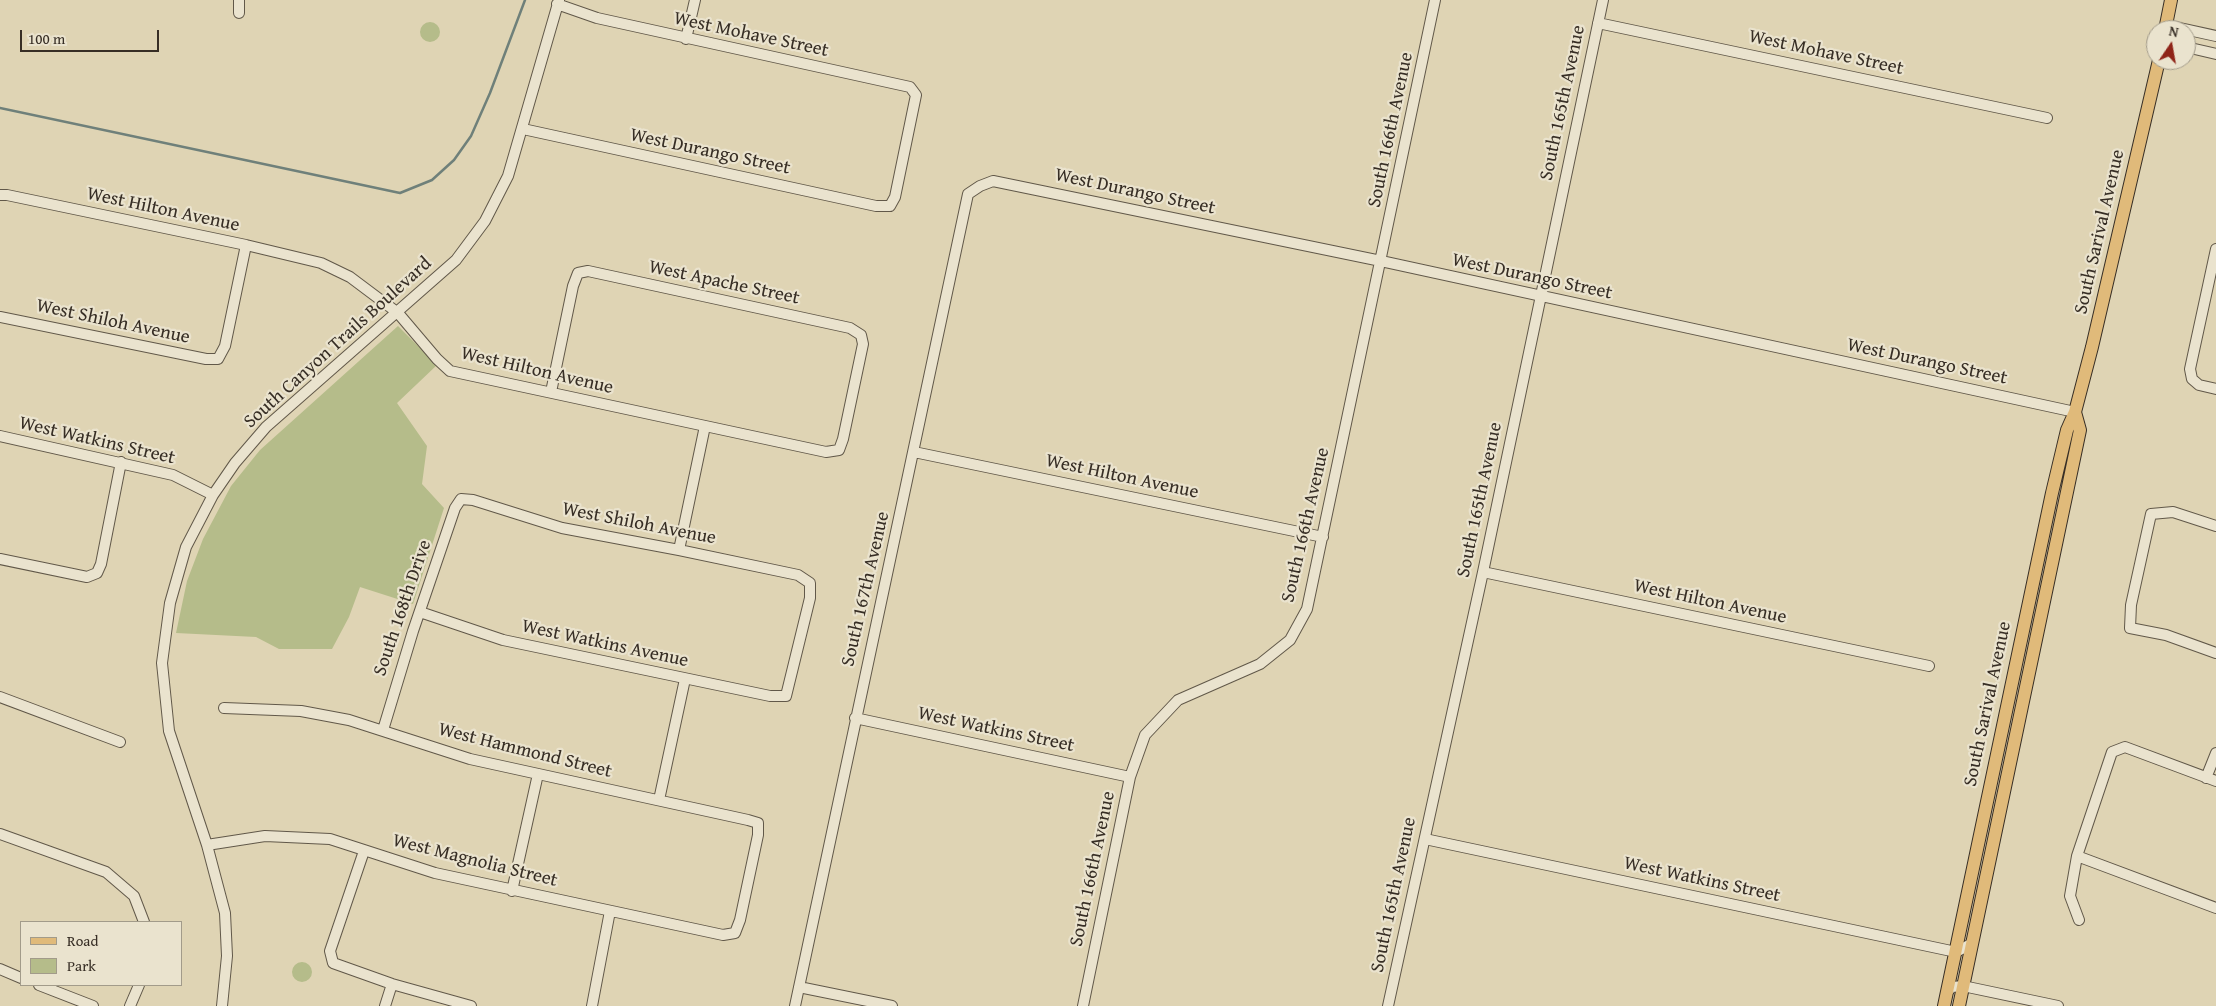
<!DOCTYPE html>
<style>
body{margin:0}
#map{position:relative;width:2216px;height:1006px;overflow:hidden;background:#dfd4b4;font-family:"Gentium Book Plus",serif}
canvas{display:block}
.legend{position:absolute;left:20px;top:921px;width:162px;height:65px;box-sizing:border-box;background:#eae3ce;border:1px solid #a29b8a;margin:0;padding:6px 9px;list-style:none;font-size:15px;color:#372e25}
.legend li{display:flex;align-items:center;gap:10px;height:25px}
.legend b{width:25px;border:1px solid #a29b8a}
.north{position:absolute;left:2146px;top:20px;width:50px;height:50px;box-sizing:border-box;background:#eae3ce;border:1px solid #a29b8a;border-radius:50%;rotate:12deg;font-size:14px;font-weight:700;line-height:20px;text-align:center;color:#372e25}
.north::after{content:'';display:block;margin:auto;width:18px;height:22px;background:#8f2418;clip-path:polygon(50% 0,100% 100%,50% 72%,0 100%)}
.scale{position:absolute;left:20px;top:30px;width:139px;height:22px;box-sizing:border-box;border:2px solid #372e25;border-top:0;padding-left:6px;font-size:15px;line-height:18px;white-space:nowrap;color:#372e25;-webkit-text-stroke:4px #eae3ce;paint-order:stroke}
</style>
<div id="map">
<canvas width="2216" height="1006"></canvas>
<ul class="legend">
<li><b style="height:6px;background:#e0ba7a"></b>Road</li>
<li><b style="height:14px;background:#b5bc8a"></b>Park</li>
</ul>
<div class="north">N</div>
<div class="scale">100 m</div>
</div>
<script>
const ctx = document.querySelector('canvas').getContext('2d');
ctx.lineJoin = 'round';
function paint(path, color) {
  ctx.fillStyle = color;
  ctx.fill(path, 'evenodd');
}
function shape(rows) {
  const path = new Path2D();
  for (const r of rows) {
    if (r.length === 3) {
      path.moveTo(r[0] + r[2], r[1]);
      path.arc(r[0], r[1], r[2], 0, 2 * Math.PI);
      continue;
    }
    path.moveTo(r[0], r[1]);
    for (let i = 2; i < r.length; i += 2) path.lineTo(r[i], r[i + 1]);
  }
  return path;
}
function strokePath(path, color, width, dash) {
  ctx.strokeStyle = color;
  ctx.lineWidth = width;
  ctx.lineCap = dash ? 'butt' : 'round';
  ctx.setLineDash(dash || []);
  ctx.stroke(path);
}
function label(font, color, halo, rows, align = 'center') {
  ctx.font = font + ' "Gentium Book Plus",serif';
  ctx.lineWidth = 4.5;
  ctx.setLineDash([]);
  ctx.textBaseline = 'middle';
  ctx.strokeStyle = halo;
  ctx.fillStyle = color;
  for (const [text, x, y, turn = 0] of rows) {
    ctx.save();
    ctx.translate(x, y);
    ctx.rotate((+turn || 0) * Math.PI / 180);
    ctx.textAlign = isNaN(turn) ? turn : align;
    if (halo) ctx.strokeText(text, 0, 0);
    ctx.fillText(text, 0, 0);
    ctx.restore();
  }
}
const green = shape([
 [430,32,10],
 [398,326,437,365,397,403,427,446,422,484,444,508,413,604,360,587,349,617,332,649,279,649,256,637,176,633,187,581,203,539,231,486,260,450],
 [302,972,10]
]);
const stream = shape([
 [0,108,400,193,432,180,454,160,471,136,490,93,525,0]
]);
const minor = shape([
 [239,0,239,13],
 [1598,23,2047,118],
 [2166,25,2216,36],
 [686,39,695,0],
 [2186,47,2216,54],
 [523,129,876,206,890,206,895,197,916,95,910,87,597,18,557,4],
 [0,195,7,195,246,245,321,263,350,277,398,313,437,359,450,371,826,452,839,450,843,439,863,344,861,335,850,328,588,271,578,273,573,286,551,392],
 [2216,249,2190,369,2192,379,2199,385,2216,389],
 [0,317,206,359,218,359,225,346,246,245],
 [0,436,173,475,213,495],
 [914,452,1323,537],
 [2216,526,2173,512,2151,514,2131,605,2130,628,2166,635,2216,653],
 [679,550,705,426],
 [0,559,87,577,97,573,101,564,121,462],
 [1483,572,1929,666],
 [0,697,120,742],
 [855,718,1130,777],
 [383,730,413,631,455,508,461,499,473,500,562,528,679,550,798,575,810,583,810,598,786,696,770,696,503,640,420,612],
 [2206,778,2216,753],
 [659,800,685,679],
 [0,834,106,872,134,896,144,922],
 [1425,839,1956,952,1971,944],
 [207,845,265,836,330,839,435,873,723,935,735,933,740,920,758,835,758,823,748,820,470,759,349,720,301,711,224,708],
 [364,851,330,951,333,963,392,984,471,1006],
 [2077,856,2216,908],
 [512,891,538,774],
 [2079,920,2070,896,2077,856,2112,752,2125,747,2216,781],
 [0,969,21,978],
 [39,985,93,1006],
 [799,987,892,1006],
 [1947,992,1952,987,1963,986,2058,1006],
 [130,1006,139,985],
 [222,1006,227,956,225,913,207,845,169,731,162,663,170,603,186,547,213,495,235,463,266,427,456,260,485,221,508,176,559,0],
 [385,1006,392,984],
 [592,1006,610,911],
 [795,1006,968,194,980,186,993,181,1381,261,2075,412],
 [1083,1006,1130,777,1145,735,1178,700,1260,664,1290,640,1307,609,1435,0],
 [1388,1006,1483,572,1603,0]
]);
const major = shape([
 [2165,30,2171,0],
 [1944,1006,2052,493,2067,430,2075,412,2092,347,2159,60],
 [1959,1006,2080,430,2075,412]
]);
const streetNames = [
 ["West Mohave Street",751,35,12],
 ["West Mohave Street",1826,53,12],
 ["South 165th Avenue",1563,103,-78],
 ["South 166th Avenue",1391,130,-78],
 ["West Durango Street",710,152,12],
 ["West Durango Street",1135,192,12],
 ["West Hilton Avenue",163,210,12],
 ["South Sarival Avenue",2100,232,-77],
 ["West Durango Street",1532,277,12],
 ["West Apache Street",724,283,12],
 ["West Shiloh Avenue",113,322,12],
 ["South Canyon Trails Boulevard",338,343,-42],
 ["West Durango Street",1927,362,12],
 ["West Hilton Avenue",537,371,13],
 ["West Watkins Street",97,441,13],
 ["West Hilton Avenue",1122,477,12],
 ["South 165th Avenue",1480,500,-78],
 ["West Shiloh Avenue",639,524,11],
 ["South 166th Avenue",1306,525,-77],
 ["South 167th Avenue",866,589,-77],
 ["West Hilton Avenue",1710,602,12],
 ["South 168th Drive",403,608,-71],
 ["West Watkins Avenue",605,644,12],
 ["South Sarival Avenue",1988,704,-78],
 ["West Watkins Street",996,730,12],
 ["West Hammond Street",525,751,14],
 ["West Magnolia Street",475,861,14],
 ["South 166th Avenue",1093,869,-78],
 ["West Watkins Street",1702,880,12],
 ["South 165th Avenue",1394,895,-78]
];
paint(green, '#b5bc8a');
strokePath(stream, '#6f807a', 2.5);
strokePath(minor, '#615849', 12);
strokePath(major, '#372e25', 14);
strokePath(minor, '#eae3ce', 10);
strokePath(major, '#e0ba7a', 12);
label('19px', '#372e25', '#eae3ce', streetNames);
</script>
